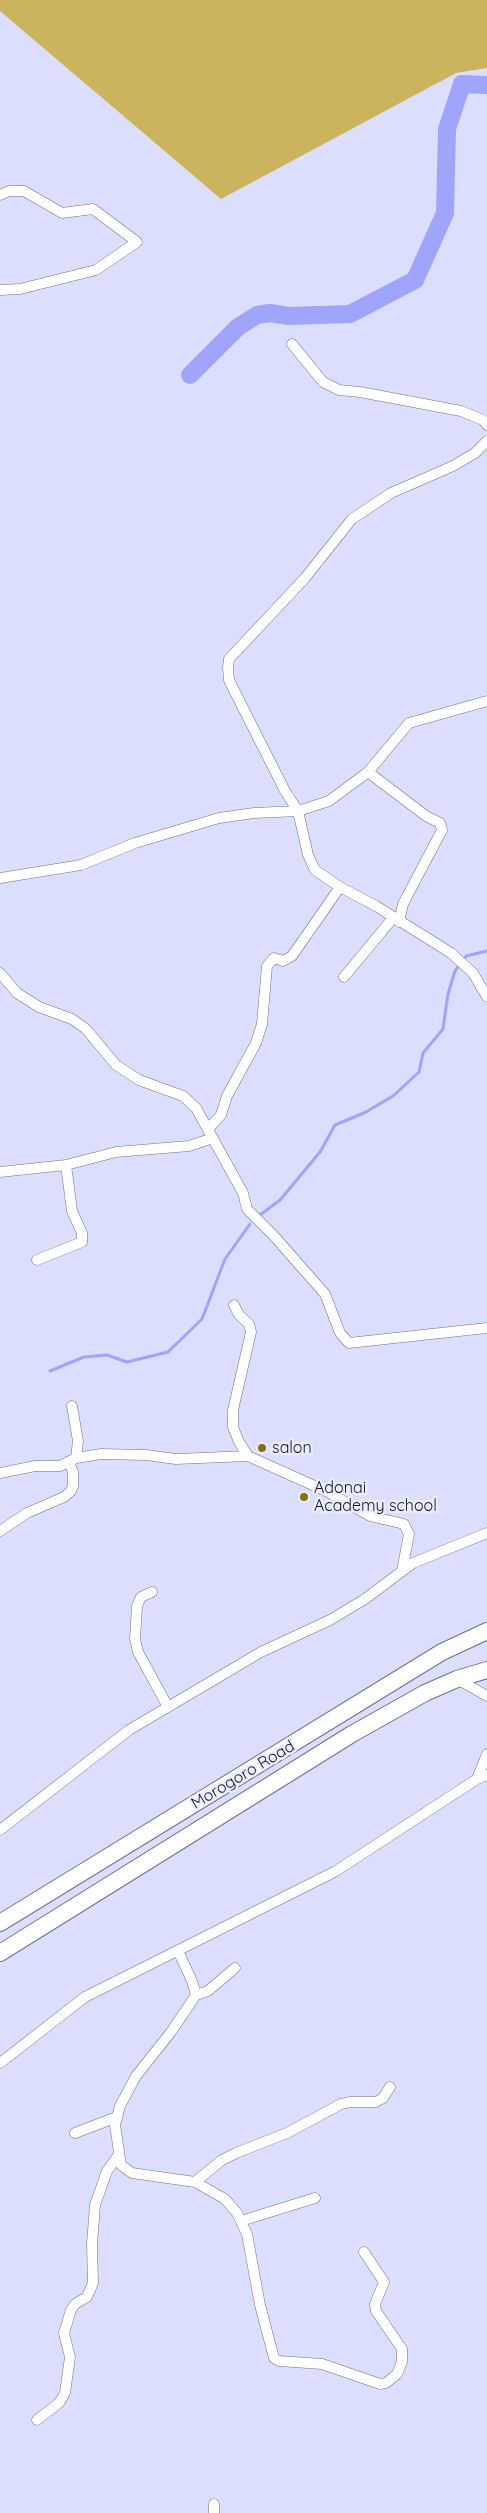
<!DOCTYPE html>
<style>
body{margin:0}
canvas{display:block;background:#dbdefd}
</style>
<canvas width="487" height="2513"></canvas>
<script>
const ctx = document.querySelector('canvas').getContext('2d');
ctx.lineJoin = 'round';
function paint(path, color) {
  ctx.fillStyle = color;
  ctx.fill(path, 'evenodd');
}
function shape(rows) {
  const path = new Path2D();
  for (const r of rows) {
    path.moveTo(r[0], r[1]);
    for (let i = 2; i < r.length; i += 2) path.lineTo(r[i], r[i + 1]);
  }
  return path;
}
function strokePath(path, color, width, dash) {
  ctx.strokeStyle = color;
  ctx.lineWidth = width;
  ctx.lineCap = dash ? 'butt' : 'round';
  ctx.setLineDash(dash || []);
  ctx.stroke(path);
}
function label(font, color, halo, rows, align = 'center') {
  ctx.font = font + ' Quicksand,sans-serif';
  ctx.lineWidth = 5;
  ctx.setLineDash([]);
  ctx.textBaseline = 'middle';
  ctx.strokeStyle = halo;
  ctx.fillStyle = color;
  for (const [text, x, y, turn = 0] of rows) {
    ctx.save();
    ctx.translate(x, y);
    ctx.rotate((+turn || 0) * Math.PI / 180);
    ctx.textAlign = isNaN(turn) ? turn : align;
    if (halo) ctx.strokeText(text, 0, 0);
    ctx.fillText(text, 0, 0);
    ctx.restore();
  }
}
const green = shape([
 [0,0,487,0,487,68,456,73,221,199,0,11]
]);
const stream = shape([
 [260,1215,280,1200,320,1152,335,1125,366,1112,393,1096,419,1072,423,1053,443,1029,448,994,455,971,466,956,487,951],
 [50,1371,84,1357,107,1355,127,1362,168,1352,202,1319,225,1259,250,1224]
]);
const river = shape([
 [190,375,238,327,257,315,270,313,289,316,350,314,415,280,445,213,447,129,462,84,487,85]
]);
const minor = shape([
 [0,195,9,191,24,191,62,213,93,209,137,242,96,270,20,289,0,290],
 [292,344,323,382,339,390,360,392,461,411,483,420,487,425],
 [487,441,475,453,453,466,391,493,352,519,305,578,229,659,228,667,229,680,238,698,285,791,298,811,308,855,315,870,340,887,376,906,451,953,473,973,487,997],
 [368,772,426,816,440,823,442,830,403,904,399,922],
 [0,878,81,865,135,843,219,818,254,813,298,811,329,801,368,772,409,723,487,701],
 [0,973,17,993,39,1007,72,1019,86,1029,116,1065,139,1080,183,1096,196,1108,243,1193,247,1209,274,1236,325,1294,340,1333,349,1343,487,1328],
 [344,977,393,918],
 [208,1129,221,1115,227,1096,256,1043,262,1024,267,966,274,958,283,961,292,956,340,887],
 [0,1172,66,1165,116,1152,189,1146,213,1138],
 [37,1260,82,1242,82,1233,72,1211,66,1165],
 [234,1305,239,1315,249,1324,251,1332,233,1410,233,1427,239,1442,248,1456],
 [72,1406,78,1441,76,1458],
 [0,1473,35,1466,60,1466,76,1458,101,1454,146,1455,176,1459,248,1456,328,1492,370,1516,404,1524,409,1534,402,1571],
 [0,1531,27,1513,64,1497,71,1491,73,1486,73,1472,69,1462],
 [152,1592,141,1597,137,1606,135,1639,138,1652,168,1707],
 [457,1679,487,1696],
 [477,1779,487,1754],
 [0,1830,129,1730,261,1652,330,1620,365,1599,413,1563,487,1533],
 [178,1951,192,1981,196,1995,171,2032,136,2076,120,2106,115,2125,121,2165,132,2173,195,2182,225,2199,237,2213,247,2234,260,2305,274,2358,279,2361,322,2364,380,2384,386,2383,397,2374,402,2362,402,2349,376,2311,375,2304,384,2282,364,2252],
 [196,1995,208,1991,235,1968],
 [0,2063,85,1997,336,1871,477,1779,487,1775],
 [75,2133,117,2117],
 [195,2182,222,2160,236,2153,287,2133,341,2104,351,2102,376,2102,383,2098,390,2087],
 [241,2221,315,2198],
 [37,2420,59,2403,65,2393,70,2357,64,2333,71,2310,75,2304,87,2297,93,2283,92,2244,95,2205,107,2171,118,2156],
 [214,2513,214,2504]
]);
const trunk = shape([
 [0,1923,442,1652,487,1631],
 [0,1953,352,1734,425,1693,457,1679,487,1670]
]);
const markers = [
 [262,1448,5,"#856e0d"],
 [304,1497,5,"#856e0d"]
];
const poiNames = [
 ["salon",272,1448],
 ["Adonai",314,1488],
 ["Academy school",314,1506]
];
const streetNames = [
 ["Morogoro Road",243,1775,-31]
];
paint(green, '#ccb45e');
strokePath(stream, '#a0a4fb', 3);
strokePath(river, '#a0a4fb', 18);
strokePath(minor, '#6f718c', 11);
strokePath(trunk, '#6f718c', 18);
strokePath(minor, '#fff', 10);
strokePath(trunk, '#fff', 16);
for (const [x, y, r, color] of markers) {
  const dot = new Path2D();
  dot.arc(x, y, r, 0, 2 * Math.PI);
  ctx.fillStyle = color;
  ctx.fill(dot);
  strokePath(dot, '#eaecff', 2);
}
label('16px', '#171722', '#eaecff', poiNames, 'left');
label('16px', '#171722', '#eaecff', streetNames);
</script>
